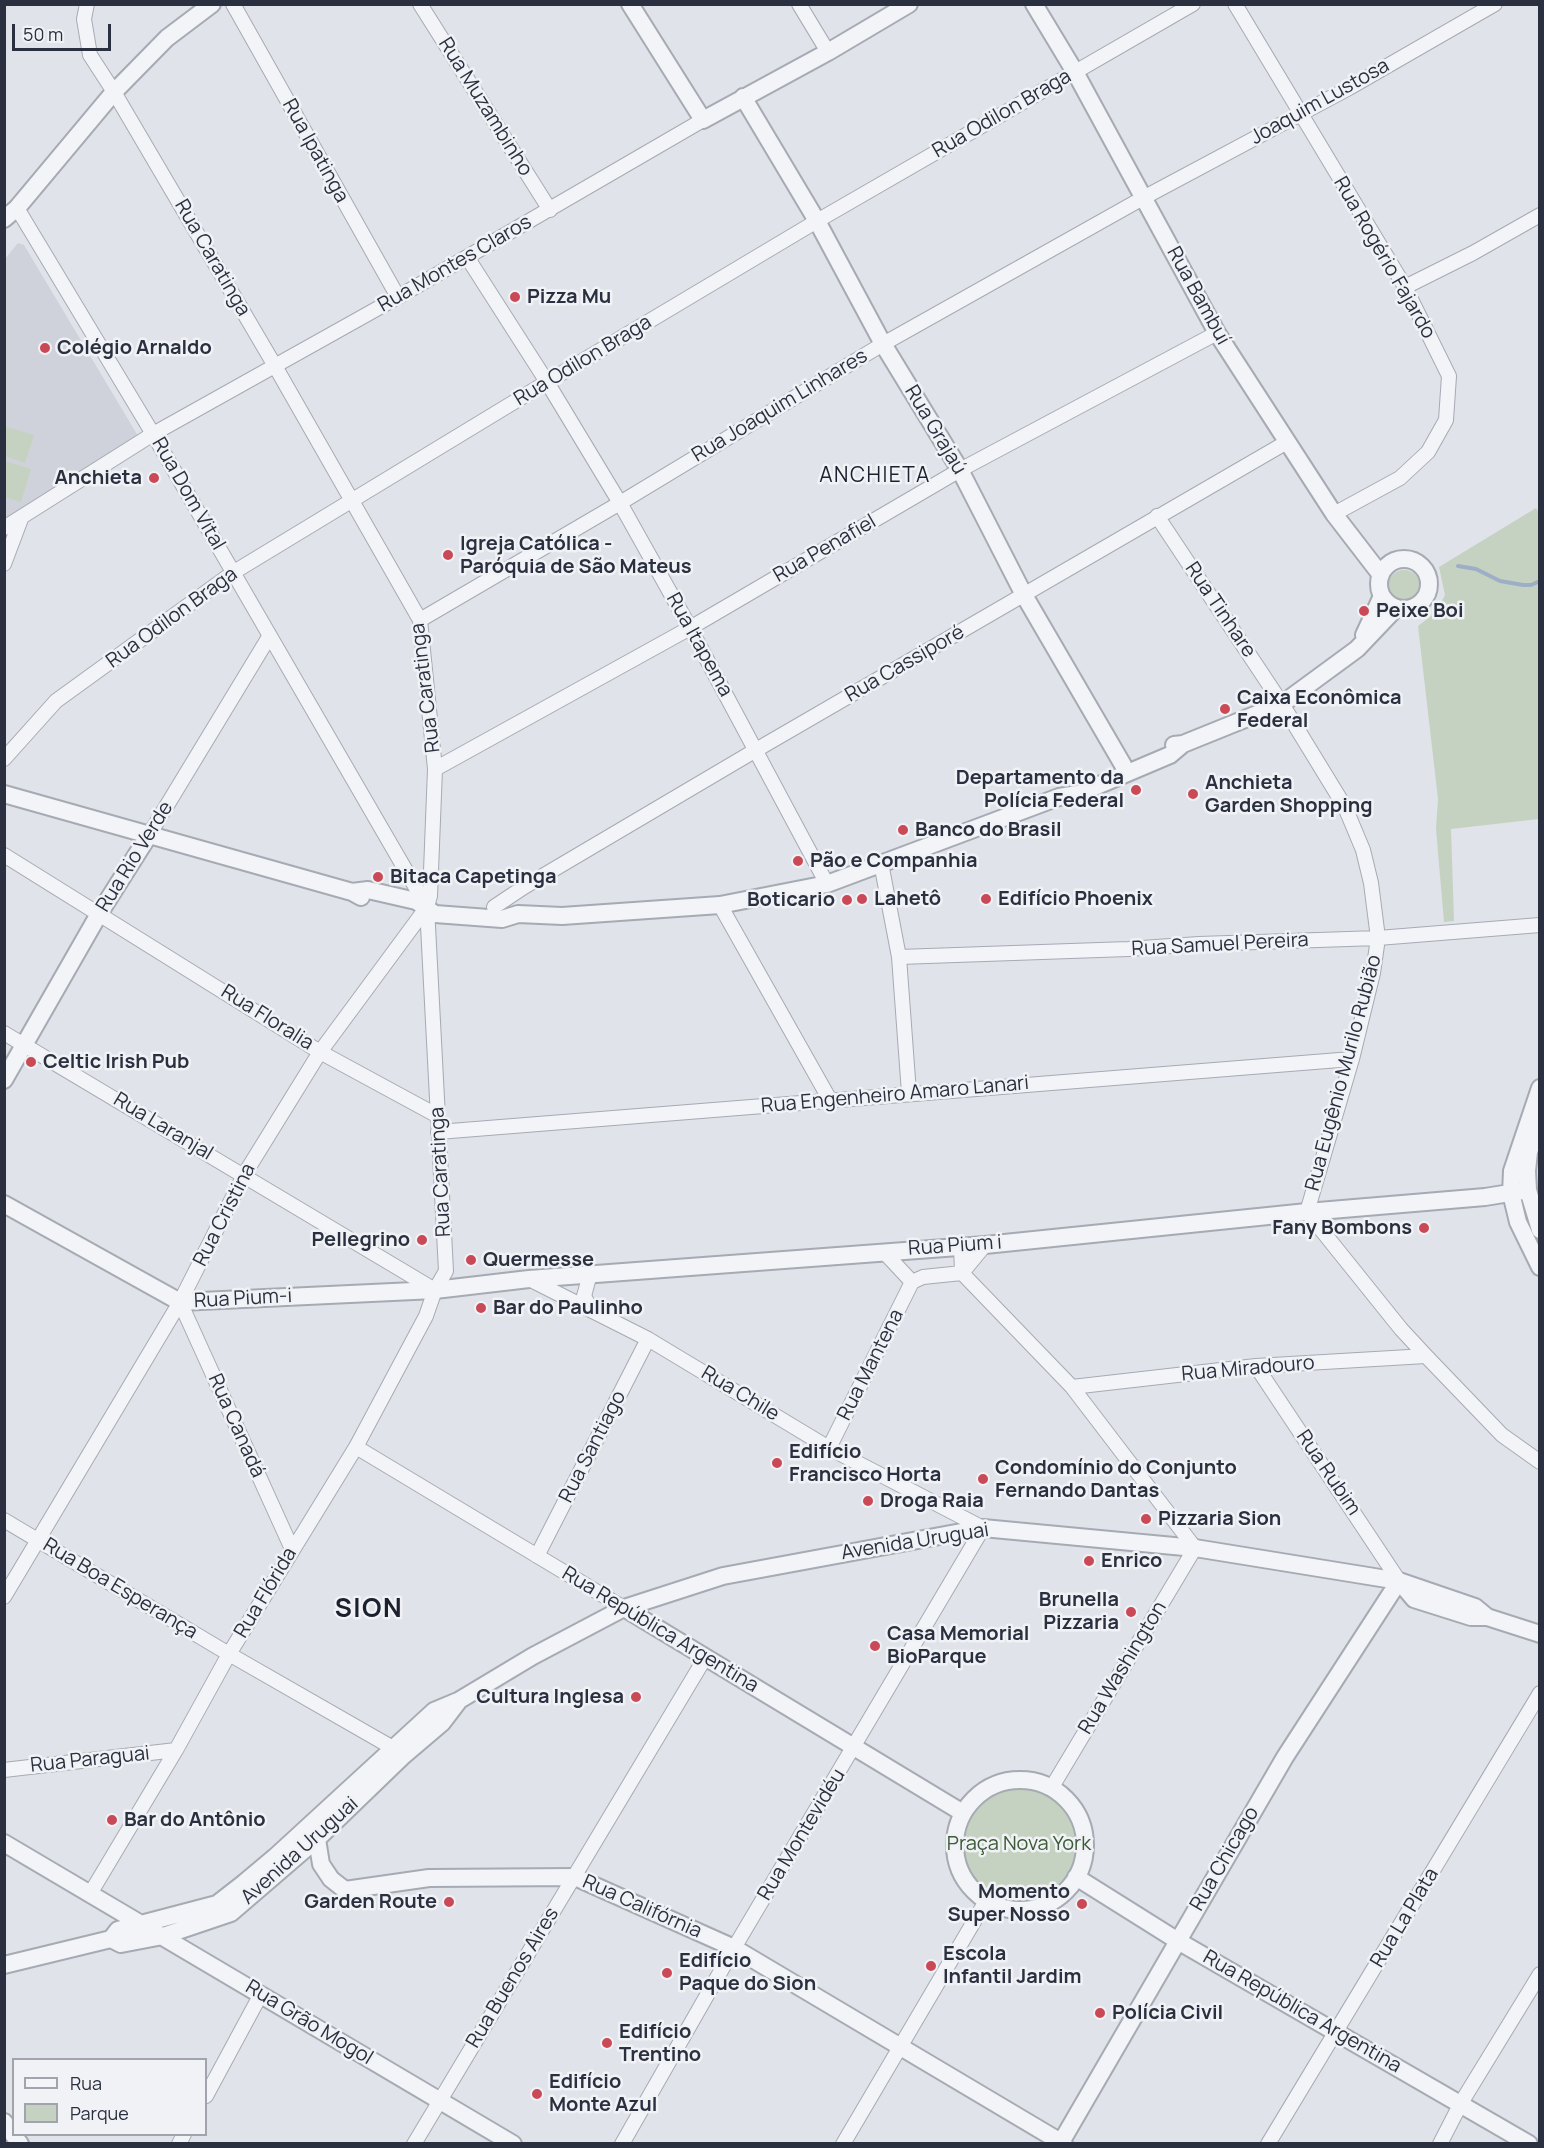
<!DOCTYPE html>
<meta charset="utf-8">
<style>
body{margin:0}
#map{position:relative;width:1544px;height:2148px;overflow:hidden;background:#e0e3e9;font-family:Manrope,sans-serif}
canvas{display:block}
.frame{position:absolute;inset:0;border:6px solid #2a303f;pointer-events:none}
.legend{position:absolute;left:12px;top:2058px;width:195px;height:78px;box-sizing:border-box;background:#f0f2f6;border:2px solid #a1a4ad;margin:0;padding:8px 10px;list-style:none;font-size:18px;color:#2a303f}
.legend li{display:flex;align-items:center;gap:12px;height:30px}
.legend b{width:30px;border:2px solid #a1a4ad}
.scale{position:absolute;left:12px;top:24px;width:99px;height:27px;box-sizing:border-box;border:3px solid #2a303f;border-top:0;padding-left:8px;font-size:18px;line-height:21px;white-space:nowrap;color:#2a303f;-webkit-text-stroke:4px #f0f2f6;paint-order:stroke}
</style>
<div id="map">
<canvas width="1544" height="2148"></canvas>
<div class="frame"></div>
<ul class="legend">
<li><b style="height:8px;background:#f3f4f7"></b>Rua</li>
<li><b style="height:16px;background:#c5d2c2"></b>Parque</li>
</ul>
<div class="scale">50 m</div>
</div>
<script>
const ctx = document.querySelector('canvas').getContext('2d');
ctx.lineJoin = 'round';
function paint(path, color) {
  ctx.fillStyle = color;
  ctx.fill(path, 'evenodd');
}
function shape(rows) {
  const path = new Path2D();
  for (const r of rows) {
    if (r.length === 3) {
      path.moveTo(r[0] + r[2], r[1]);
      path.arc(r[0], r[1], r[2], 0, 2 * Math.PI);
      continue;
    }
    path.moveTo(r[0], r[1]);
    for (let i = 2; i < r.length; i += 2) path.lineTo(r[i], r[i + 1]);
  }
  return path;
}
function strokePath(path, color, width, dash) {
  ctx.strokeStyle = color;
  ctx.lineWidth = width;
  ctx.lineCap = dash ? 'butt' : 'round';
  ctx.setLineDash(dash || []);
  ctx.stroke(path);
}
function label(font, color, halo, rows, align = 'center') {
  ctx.font = font + ' Manrope,sans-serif';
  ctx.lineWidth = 5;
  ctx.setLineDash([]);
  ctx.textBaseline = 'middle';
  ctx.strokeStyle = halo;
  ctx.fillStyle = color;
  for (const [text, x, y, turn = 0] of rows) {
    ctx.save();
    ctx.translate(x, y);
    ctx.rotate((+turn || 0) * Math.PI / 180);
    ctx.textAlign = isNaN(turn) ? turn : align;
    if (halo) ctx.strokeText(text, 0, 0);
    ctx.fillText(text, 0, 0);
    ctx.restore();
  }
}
const built = shape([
 [18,243,24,245,138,436,22,514,5,520,4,260]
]);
const green = shape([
 [4,426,34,435,25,463,5,456],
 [5,461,31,469,21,502,5,497],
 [1536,508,1540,514,1539,819,1451,829,1454,921,1444,922,1436,829,1438,799,1418,626,1436,612,1445,595,1439,567],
 [1404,586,16],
 [1019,1844,58]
]);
const stream = shape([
 [1458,566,1476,569,1500,581,1523,585,1531,585,1540,581]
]);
const minor = shape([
 [87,4,84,19,90,55,114,92,275,366,420,620,435,769,430,896,427,907,446,1271,435,1290,426,1316,356,1447,229,1654,176,1750,90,1894],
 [233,4,398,297],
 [420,4,550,210],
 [799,4,828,52],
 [1235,4,1405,287,1449,376,1446,420,1428,452,1400,478,1334,514],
 [17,208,153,434,427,907],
 [467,257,547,382,620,503,690,628,827,884],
 [1405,287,1473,253,1540,215],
 [1157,516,1282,704,1345,807,1363,850,1371,883,1378,938,1373,973,1352,1059,1307,1212,1401,1329,1426,1356,1502,1435,1540,1462],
 [4,528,153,434,398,297,703,120],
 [4,564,21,519],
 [420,620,620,503,883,344,1143,198,1349,88,1495,4],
 [4,759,56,701,234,572,547,382,817,221,1193,4],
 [435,769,690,628,960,470,1217,333],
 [149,835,269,637],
 [4,855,320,1052,438,1116],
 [881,863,899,957,909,1093],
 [720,905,830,1100],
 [494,907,524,887,756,750,1287,442],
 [899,957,1128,949,1199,944,1378,938,1540,925],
 [4,1033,435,1290],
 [438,1132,1352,1059],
 [961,1246,962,1273,1072,1387,1195,1548,1052,1787],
 [884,1252,912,1282],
 [962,1273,985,1245],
 [590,1274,584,1296,592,1311],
 [529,1279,648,1339,829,1448,983,1528,734,1948,622,2144],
 [180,1302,292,1549],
 [1256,1366,1399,1581],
 [1072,1387,1256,1366,1426,1356],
 [356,1447,624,1608],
 [829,1448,912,1282,923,1277,962,1273],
 [4,1520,229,1654,393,1748],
 [537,1556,648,1339],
 [4,1597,180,1302,244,1175,320,1052,427,907],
 [4,1770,176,1750],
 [206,2096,261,1994],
 [179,2144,184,2134],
 [414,2144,705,1658],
 [843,2144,986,1901],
 [1268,2144,1540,1693],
 [1440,2144,1461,2103,1540,1974]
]);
const tertiary = shape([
 [630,4,703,120,828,52,909,4],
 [1034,4,1075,72,1217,333,1334,514,1381,575],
 [743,97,817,221,883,344,960,470,1024,595,1123,765],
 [4,219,17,208,114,92,167,38,212,4],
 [1404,584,25],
 [1364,635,1382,596],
 [1174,745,1183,744,1282,704,1357,649,1396,608],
 [4,794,352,892,361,897],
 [352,892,368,890,416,901,435,914,502,919,518,914,562,916,720,905,827,884,1059,797,1078,794,1170,755,1183,744],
 [4,1080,99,914,149,835],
 [1540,1088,1512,1171,1511,1193,1518,1222,1540,1267],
 [1540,1121,1529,1152,1527,1171,1528,1190,1540,1230],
 [4,1204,180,1302,435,1290,529,1279,985,1245,1307,1212,1485,1197,1528,1190],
 [1399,1581,1414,1599,1471,1617,1487,1617,1540,1634],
 [624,1608,963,1813],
 [1020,1845,65],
 [317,1839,321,1864,331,1879,345,1890,429,1878,575,1877,734,1948,1064,2144],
 [4,1843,513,2144],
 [1076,1877,1178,1941,1529,2144],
 [111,1939,118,1930,217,1904,244,1883,275,1857,434,1711,458,1701,533,1656,624,1608,723,1576,983,1528,1195,1548,1399,1581,1475,1607,1487,1617],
 [4,1965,111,1939,121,1944,163,1936,231,1913,317,1839,402,1757,442,1723,458,1702],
 [4,2122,20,2144],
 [1060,2144,1285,1757,1399,1581]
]);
const markers = [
 [515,297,6,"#c94a56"],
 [45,348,6,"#c94a56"],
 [154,478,6,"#c94a56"],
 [448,555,6,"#c94a56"],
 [1364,611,6,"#c94a56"],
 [1225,709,6,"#c94a56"],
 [1136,790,6,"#c94a56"],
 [1193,794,6,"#c94a56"],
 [903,830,6,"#c94a56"],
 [798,861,6,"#c94a56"],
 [378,877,6,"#c94a56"],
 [862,899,6,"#c94a56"],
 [986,899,6,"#c94a56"],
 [847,900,6,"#c94a56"],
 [31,1062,6,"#c94a56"],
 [1424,1228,6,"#c94a56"],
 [422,1240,6,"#c94a56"],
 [471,1260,6,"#c94a56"],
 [481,1308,6,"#c94a56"],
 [777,1463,6,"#c94a56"],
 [983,1479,6,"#c94a56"],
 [868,1501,6,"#c94a56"],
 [1146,1519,6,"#c94a56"],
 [1089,1561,6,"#c94a56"],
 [1131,1612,6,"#c94a56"],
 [875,1646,6,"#c94a56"],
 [636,1697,6,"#c94a56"],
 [112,1820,6,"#c94a56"],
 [449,1902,6,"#c94a56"],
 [1082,1904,6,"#c94a56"],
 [931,1966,6,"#c94a56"],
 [667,1973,6,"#c94a56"],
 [1100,2013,6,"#c94a56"],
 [607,2043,6,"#c94a56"],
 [537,2094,6,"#c94a56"]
];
const streetNames = [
 ["Joaquim Lustosa",1320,102,-29],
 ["Rua Muzambinho",485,107,58],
 ["Rua Odilon Braga",1002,114,-30],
 ["Rua Ipatinga",315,151,61],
 ["Rua Caratinga",212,258,60],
 ["Rua Rogério Fajardo",1384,258,60],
 ["Rua Montes Claros",455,264,-30],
 ["Rua Bambuí",1198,296,61],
 ["Rua Odilon Braga",583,361,-31],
 ["Rua Joaquim Linhares",780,406,-31],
 ["Rua Grajaú",935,430,59],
 ["Rua Dom Vital",188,494,60],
 ["Rua Penafiel",825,549,-30],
 ["Rua Tinhare",1220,610,56],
 ["Rua Odilon Braga",172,618,-36],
 ["Rua Itapema",699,645,61],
 ["Rua Cassiporé",905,664,-30],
 ["Rua Caratinga",426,688,-97],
 ["Rua Rio Verde",135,857,-58],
 ["Rua Samuel Pereira",1220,945,-3],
 ["Rua Floralia",267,1018,32],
 ["Rua Eugênio Murilo Rubião",1344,1073,-75],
 ["Rua Engenheiro Amaro Lanari",895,1095,-5],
 ["Rua Laranjal",163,1127,31],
 ["Rua Caratinga",441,1172,-93],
 ["Rua Cristina",225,1215,-63],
 ["Rua Pium i",955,1246,-4],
 ["Rua Pium-i",243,1299,-3],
 ["Rua Mantena",871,1365,-63],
 ["Rua Miradouro",1248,1369,-5],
 ["Rua Chile",740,1394,31],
 ["Rua Canadá",236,1426,66],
 ["Rua Santiago",593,1447,-63],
 ["Rua Rubim",1328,1473,56],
 ["Avenida Uruguai",915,1542,-9],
 ["Rua Boa Esperança",120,1589,31],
 ["Rua Flórida",266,1593,-59],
 ["Rua República Argentina",660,1630,31],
 ["Rua Washington",1123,1668,-59],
 ["Rua Paraguai",90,1760,-6],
 ["Rua Montevidéu",802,1835,-59],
 ["Avenida Uruguai",300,1851,-42],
 ["Rua Chicago",1225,1859,-60],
 ["Rua Califórnia",642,1907,24],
 ["Rua La Plata",1405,1918,-59],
 ["Rua Buenos Aires",513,1978,-59],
 ["Rua República Argentina",1302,2012,30],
 ["Rua Grão Mogol",309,2023,31]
];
const poiNames = [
 ["Pizza Mu",527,297],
 ["Colégio Arnaldo",57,348],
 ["Anchieta",142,478,"right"],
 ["Igreja Católica -",460,544],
 ["Paróquia de São Mateus",460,567],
 ["Peixe Boi",1376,611],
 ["Caixa Econômica",1237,698],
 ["Federal",1237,721],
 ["Departamento da",1124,778,"right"],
 ["Polícia Federal",1124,801,"right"],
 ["Anchieta",1205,783],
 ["Garden Shopping",1205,806],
 ["Banco do Brasil",915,830],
 ["Pão e Companhia",810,861],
 ["Bitaca Capetinga",390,877],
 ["Lahetô",874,899],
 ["Edifício Phoenix",998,899],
 ["Boticario",835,900,"right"],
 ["Celtic Irish Pub",43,1062],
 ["Fany Bombons",1412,1228,"right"],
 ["Pellegrino",410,1240,"right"],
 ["Quermesse",483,1260],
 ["Bar do Paulinho",493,1308],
 ["Edifício",789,1452],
 ["Francisco Horta",789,1475],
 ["Condomínio do Conjunto",995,1468],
 ["Fernando Dantas",995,1491],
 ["Droga Raia",880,1501],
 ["Pizzaria Sion",1158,1519],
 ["Enrico",1101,1561],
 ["Brunella",1119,1600,"right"],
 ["Pizzaria",1119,1623,"right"],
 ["Casa Memorial",887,1634],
 ["BioParque",887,1657],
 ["Cultura Inglesa",624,1697,"right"],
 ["Bar do Antônio",124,1820],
 ["Momento",1070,1892,"right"],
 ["Super Nosso",1070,1915,"right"],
 ["Garden Route",437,1902,"right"],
 ["Escola",943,1954],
 ["Infantil Jardim",943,1977],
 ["Edifício",679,1961],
 ["Paque do Sion",679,1984],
 ["Polícia Civil",1112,2013],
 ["Edifício",619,2032],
 ["Trentino",619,2055],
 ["Edifício",549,2082],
 ["Monte Azul",549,2105]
];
const parkNames = [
 ["Praça Nova York",1019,1844]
];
const neighbourhoodNames = [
 ["ANCHIETA",875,476]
];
const districtNames = [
 ["SION",369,1610]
];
paint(built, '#cfd2da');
paint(green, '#c5d2c2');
strokePath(stream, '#9dafc7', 4);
strokePath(minor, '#a6aab3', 16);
strokePath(tertiary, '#a6aab3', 20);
strokePath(minor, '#f3f4f7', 14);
strokePath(tertiary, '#f3f4f7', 16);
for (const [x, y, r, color] of markers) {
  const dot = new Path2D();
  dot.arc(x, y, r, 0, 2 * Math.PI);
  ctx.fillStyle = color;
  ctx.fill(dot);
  strokePath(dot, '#f0f2f6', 2);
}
label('20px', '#2a303f', '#f0f2f6', streetNames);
label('bold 20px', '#2a303f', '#f0f2f6', poiNames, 'left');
label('20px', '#3c5b37', '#f0f2f6', parkNames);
ctx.letterSpacing = '1.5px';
label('21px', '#1c2130', '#f0f2f6', neighbourhoodNames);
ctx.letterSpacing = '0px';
ctx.letterSpacing = '1.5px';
label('bold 26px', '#1c2130', '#f0f2f6', districtNames);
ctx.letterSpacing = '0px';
</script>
